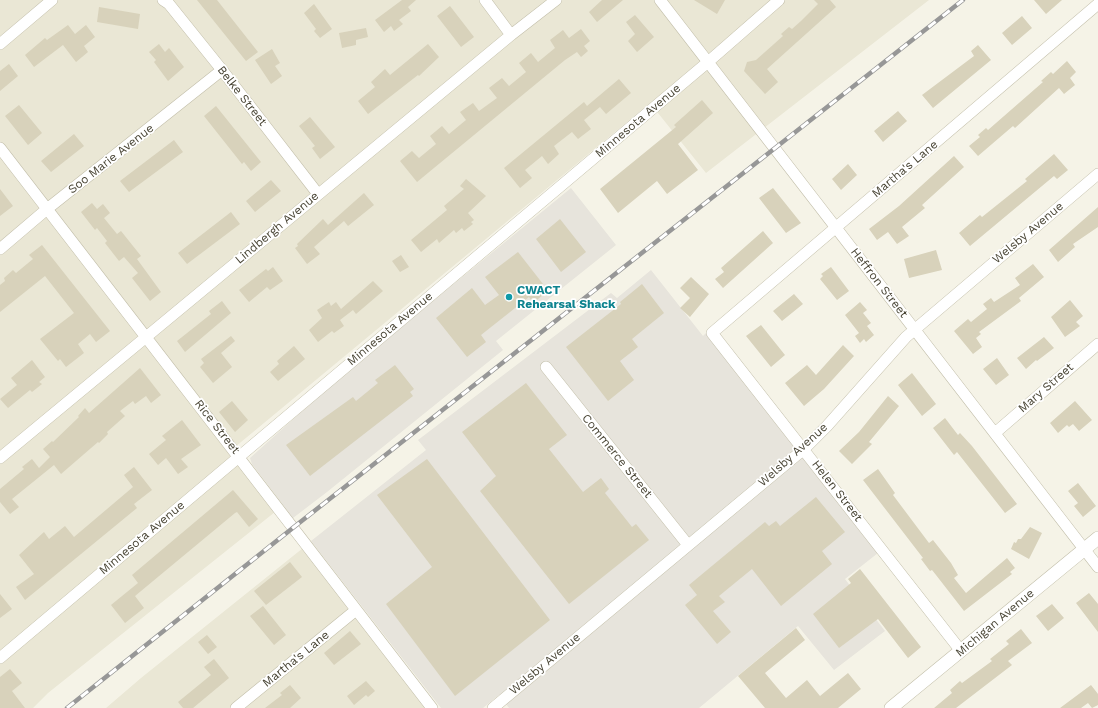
<!DOCTYPE html>
<style>
body{margin:0}
canvas{display:block;background:#f5f3e7}
</style>
<canvas width="1098" height="708"></canvas>
<script>
const ctx = document.querySelector('canvas').getContext('2d');
ctx.lineJoin = 'round';
function paint(path, color) {
  ctx.fillStyle = color;
  ctx.fill(path, 'evenodd');
}
function shape(rows) {
  const path = new Path2D();
  for (const r of rows) {
    path.moveTo(r[0], r[1]);
    for (let i = 2; i < r.length; i += 2) path.lineTo(r[i], r[i + 1]);
  }
  return path;
}
function strokePath(path, color, width, dash) {
  ctx.strokeStyle = color;
  ctx.lineWidth = width;
  ctx.lineCap = dash ? 'butt' : 'round';
  ctx.setLineDash(dash || []);
  ctx.stroke(path);
}
function label(font, color, halo, rows, align = 'center') {
  ctx.font = font + ' "Work Sans",sans-serif';
  ctx.lineWidth = 3.5;
  ctx.setLineDash([]);
  ctx.textBaseline = 'middle';
  ctx.strokeStyle = halo;
  ctx.fillStyle = color;
  for (const [text, x, y, turn = 0] of rows) {
    ctx.save();
    ctx.translate(x, y);
    ctx.rotate((+turn || 0) * Math.PI / 180);
    ctx.textAlign = isNaN(turn) ? turn : align;
    if (halo) ctx.strokeText(text, 0, 0);
    ctx.fillText(text, 0, 0);
    ctx.restore();
  }
}
const residential = shape([
 [0,0,929,0,706,173,650,103,229,452,275,512,48,693,33,708,0,708],
 [303,548,426,708,106,708,141,678]
]);
const industrial = shape([
 [571,188,616,245,496,341,503,350,327,492,293,518,252,464,250,458,340,377],
 [651,270,703,336,707,332,878,553,845,579,885,631,834,670,798,626,699,708,509,708,499,695,483,708,441,708,311,541,426,450,418,440,611,293,617,298]
]);
const building = shape([
 [197,0,217,0,258,52,246,61],
 [402,0,416,0,408,7,411,11,399,20,403,24,394,31,391,26,384,32,375,20],
 [602,0,623,0,597,22,589,12],
 [694,0,725,0,717,14],
 [814,0,830,0,836,7,767,69,778,82,765,94,744,71,747,62,756,60,783,36,781,34,789,27,792,29,801,21,818,4],
 [1034,0,1062,0,1046,14],
 [314,4,332,29,320,38,314,31,316,29,304,13],
 [450,6,474,37,461,47,437,16],
 [99,7,140,14,138,29,97,22],
 [635,15,654,37,637,52,628,41,635,34,626,22],
 [1022,16,1032,28,1012,45,1002,33],
 [68,25,75,34,86,25,95,37,84,46,88,52,76,62,63,45,34,67,25,55,45,38,47,40],
 [366,28,368,37,356,40,356,45,342,48,339,33],
 [581,29,590,41,584,46,588,51,581,57,577,52,565,60,417,182,400,161,412,151,419,158,436,144,430,136,442,126,449,134,466,120,460,112,473,103,479,111,497,98,489,88,502,78,509,86,526,72,519,63,531,53,538,62,555,48,550,40,563,30,569,38],
 [159,44,165,52,169,48,184,67,168,81,154,62,156,60,149,52],
 [428,44,439,57,419,76,418,75,368,114,358,101,375,87,371,82,385,69,390,75],
 [978,45,991,60,933,108,922,95,974,56,971,51],
 [272,49,280,63,275,66,282,76,271,84,255,60],
 [1067,61,1076,72,1070,78,1075,85,1064,94,1059,88,1015,128,1013,126,978,156,969,146,980,137,978,135,986,128,988,130,1043,82,1041,81,1051,72,1053,74],
 [9,64,18,76,0,91,0,71],
 [619,79,631,93,606,114,600,107,584,120,591,129,578,139,572,132,554,146,559,154,548,164,542,156,525,170,532,178,520,188,504,168,584,102,587,106],
 [702,100,713,113,678,144,698,170,667,194,657,181,618,213,600,189,676,127,674,125],
 [19,105,42,133,28,145,5,116],
 [216,106,261,162,251,171,244,162,242,164,204,116],
 [898,111,907,121,883,142,874,131],
 [310,117,335,147,320,159,312,148,315,146,299,126],
 [74,134,84,146,51,172,41,161],
 [174,140,183,152,129,192,120,181],
 [1054,154,1068,170,1057,179,1054,176,970,246,959,233,980,215,982,217,1027,181,1025,179],
 [954,156,964,167,922,205,925,208,902,227,909,236,897,244,888,232,877,240,869,229,899,206],
 [848,164,857,175,841,190,832,179],
 [466,179,486,196,468,213,474,220,471,222,473,224,464,231,462,228,456,233,454,230,439,243,437,239,421,252,411,240,447,210,444,206,464,189,460,186],
 [271,180,281,191,255,212,246,201],
 [773,188,801,223,786,233,759,198],
 [0,189,13,206,0,216],
 [364,193,374,205,348,226,344,221,314,247,320,254,307,264,295,248,298,246,297,244,323,219,328,225],
 [92,203,97,209,103,204,110,213,104,218,117,234,121,231,141,256,137,259,161,292,150,301,132,278,138,273,124,257,119,261,105,243,107,241,97,228,95,230,81,212],
 [1098,207,1098,227,1073,244,1075,247,1058,262,1049,250],
 [231,212,240,224,187,264,178,253],
 [560,219,586,252,561,272,536,239],
 [763,231,773,243,723,288,715,279,724,272,721,268],
 [42,245,110,331,96,342,90,334,78,344,84,353,66,367,60,359,58,361,40,339,74,313,45,276,0,312,0,285,5,281,4,278,13,270,16,273,33,259,29,255],
 [936,250,942,270,909,278,904,259],
 [518,252,543,284,538,288,543,295,533,303,529,297,481,335,486,342,467,357,436,318,472,288,485,305,499,295,485,277],
 [401,255,409,267,400,272,392,261],
 [1033,264,1044,277,1019,298,1021,301,979,332,981,334,976,338,982,347,973,354,954,331,968,319,971,322,987,309,983,304,991,298,994,302,1020,285,1015,278],
 [273,267,283,281,270,290,267,287,249,302,239,290,266,269,268,271],
 [831,267,849,291,837,300,820,279,823,276,821,274],
 [691,277,709,294,690,317,680,308,690,298,680,288],
 [373,281,383,291,356,314,353,310,340,320,344,326,334,333,332,331,318,342,309,330,322,318,317,310,329,302,331,306,336,302,341,309],
 [642,284,664,313,632,339,638,347,620,361,634,380,608,401,566,347,621,304,620,302],
 [794,294,803,304,782,321,773,311],
 [1070,300,1083,316,1076,322,1080,326,1065,337,1051,317],
 [222,301,231,313,185,352,177,341,211,314,209,311],
 [860,302,867,310,863,313,871,323,867,326,874,335,866,342,864,339,860,343,855,336,859,333,845,315],
 [761,325,785,355,771,367,746,336],
 [231,336,235,341,221,353,232,367,213,383,200,367,204,363,201,359],
 [1044,337,1054,348,1037,361,1036,360,1026,369,1017,358],
 [843,345,854,356,824,389,804,406,785,383,807,365,816,375],
 [294,346,305,359,278,381,270,372,279,364,277,361],
 [997,358,1009,375,996,385,983,369],
 [32,360,45,377,39,382,42,384,32,392,30,390,8,408,0,399,17,385,11,378],
 [395,365,414,389,410,392,413,396,310,476,286,445,353,397,356,401,378,383,375,380],
 [140,368,161,395,151,403,146,396,135,404,133,401,120,411,125,416,107,432,108,434,99,443,98,442,61,474,54,465,12,499,19,507,10,514,0,502,0,489,24,469,22,467,32,459,39,468,50,457,43,449,52,441,53,442,79,417,78,416,85,408,89,413],
 [912,373,936,404,922,416,898,385],
 [526,383,567,435,549,449,583,492,601,478,609,489,605,493,632,527,636,524,649,540,569,604,480,491,496,476,462,432],
 [888,396,899,406,869,442,872,444,852,464,839,451,859,432],
 [232,401,248,420,235,432,219,412],
 [1075,401,1092,420,1079,431,1073,424,1069,427,1067,425,1058,433,1050,423],
 [945,418,958,435,960,433,972,446,1017,504,1005,513,957,452,954,455,933,428],
 [182,420,201,445,181,459,188,467,178,474,166,458,158,465,149,454,166,440,162,436],
 [427,459,550,620,455,696,386,604,432,567,377,495],
 [134,467,152,490,134,504,137,508,25,600,16,587,34,574,19,555,44,532,49,539,65,526,74,537,133,487,124,475],
 [878,469,895,493,893,495,929,543,933,540,951,563,958,575,954,578,966,593,1007,558,1015,568,1010,572,1012,574,964,611,936,575,932,570,930,571,921,559,923,558,863,480],
 [1078,483,1096,506,1083,517,1074,506,1078,503,1068,491],
 [233,490,258,519,249,527,237,512,235,513,135,596,144,608,125,623,111,605,138,583,132,575],
 [816,497,845,532,822,551,832,564,781,606,752,569,719,596,725,602,713,611,731,632,717,644,685,605,697,595,689,585,765,522,769,526,776,521,780,526],
 [1030,527,1042,533,1029,559,1011,549,1014,542,1016,543,1018,539,1021,539],
 [290,562,302,577,266,605,254,591],
 [860,569,921,647,908,658,878,619,839,648,813,614,851,583,848,579],
 [1089,593,1098,604,1098,632,1076,603],
 [0,594,12,609,0,618],
 [1052,604,1064,618,1048,631,1036,616],
 [263,606,286,635,274,645,250,616],
 [796,628,805,640,765,673,786,698,807,680,820,696,848,673,861,689,838,708,765,708,738,676],
 [1021,629,1032,643,1008,661,1012,665,956,708,934,708,952,693,950,690,960,681,962,683,992,661,990,659,1009,644,1006,641],
 [350,631,361,644,334,665,324,653],
 [207,635,217,647,208,654,198,642],
 [214,659,229,678,193,708,183,708,178,702,211,675,204,667],
 [10,669,22,683,12,691,25,708,0,708,0,677],
 [366,681,375,691,368,697,366,695,354,705,347,696],
 [290,685,301,698,290,708,265,708,282,695,280,693],
 [1091,685,1098,694,1098,705,1092,708,1088,703,1081,708,1060,708]
]);
const minor = shape([
 [163,0,169,4,222,70,318,194],
 [485,0,511,35],
 [660,0,1098,567],
 [0,44,52,0],
 [0,148,432,708],
 [0,249,47,209,222,70],
 [546,367,688,545],
 [995,433,1098,344],
 [0,458,511,35,556,0],
 [961,651,712,333,1098,4],
 [0,658,708,62,779,0],
 [236,708,356,610],
 [493,708,804,449,827,426,906,337,1098,174]
]);
const tertiary = shape([
 [891,708,1098,538]
]);
const rail = shape([
 [67,708,294,527,963,0]
]);
const markers = [
 [509,297,4,"#0f9aa8"]
];
const streetNames = [
 ["Belke Street",242,96,52],
 ["Minnesota Avenue",638,121,-40],
 ["Soo Marie Avenue",111,159,-38],
 ["Martha's Lane",905,169,-40],
 ["Lindbergh Avenue",277,228,-40],
 ["Welsby Avenue",1028,233,-40],
 ["Heffron Street",879,283,52],
 ["Minnesota Avenue",390,329,-40],
 ["Mary Street",1046,388,-41],
 ["Rice Street",217,427,52],
 ["Welsby Avenue",793,455,-42],
 ["Commerce Street",617,456,51],
 ["Helen Street",837,491,52],
 ["Minnesota Avenue",142,538,-40],
 ["Michigan Avenue",995,623,-40],
 ["Martha's Lane",296,659,-39],
 ["Welsby Avenue",545,664,-40]
];
const cultureNames = [
 ["CWACT",517,290],
 ["Rehearsal Shack",517,304]
];
paint(residential, '#eae7d5');
paint(industrial, '#e7e4dc');
paint(building, '#d8d2bb');
strokePath(minor, '#c2bea9', 12);
strokePath(tertiary, '#c2bea9', 14);
strokePath(minor, '#fff', 11);
strokePath(tertiary, '#fff', 13);
strokePath(rail, '#979797', 4.5);
strokePath(rail, '#fff', 3, [9]);
for (const [x, y, r, color] of markers) {
  const dot = new Path2D();
  dot.arc(x, y, r, 0, 2 * Math.PI);
  ctx.fillStyle = color;
  ctx.fill(dot);
  strokePath(dot, '#fff', 1.5);
}
label('12px', '#494535', '#fff', streetNames);
label('bold 12px', '#0d838f', '#fff', cultureNames, 'left');
</script>
